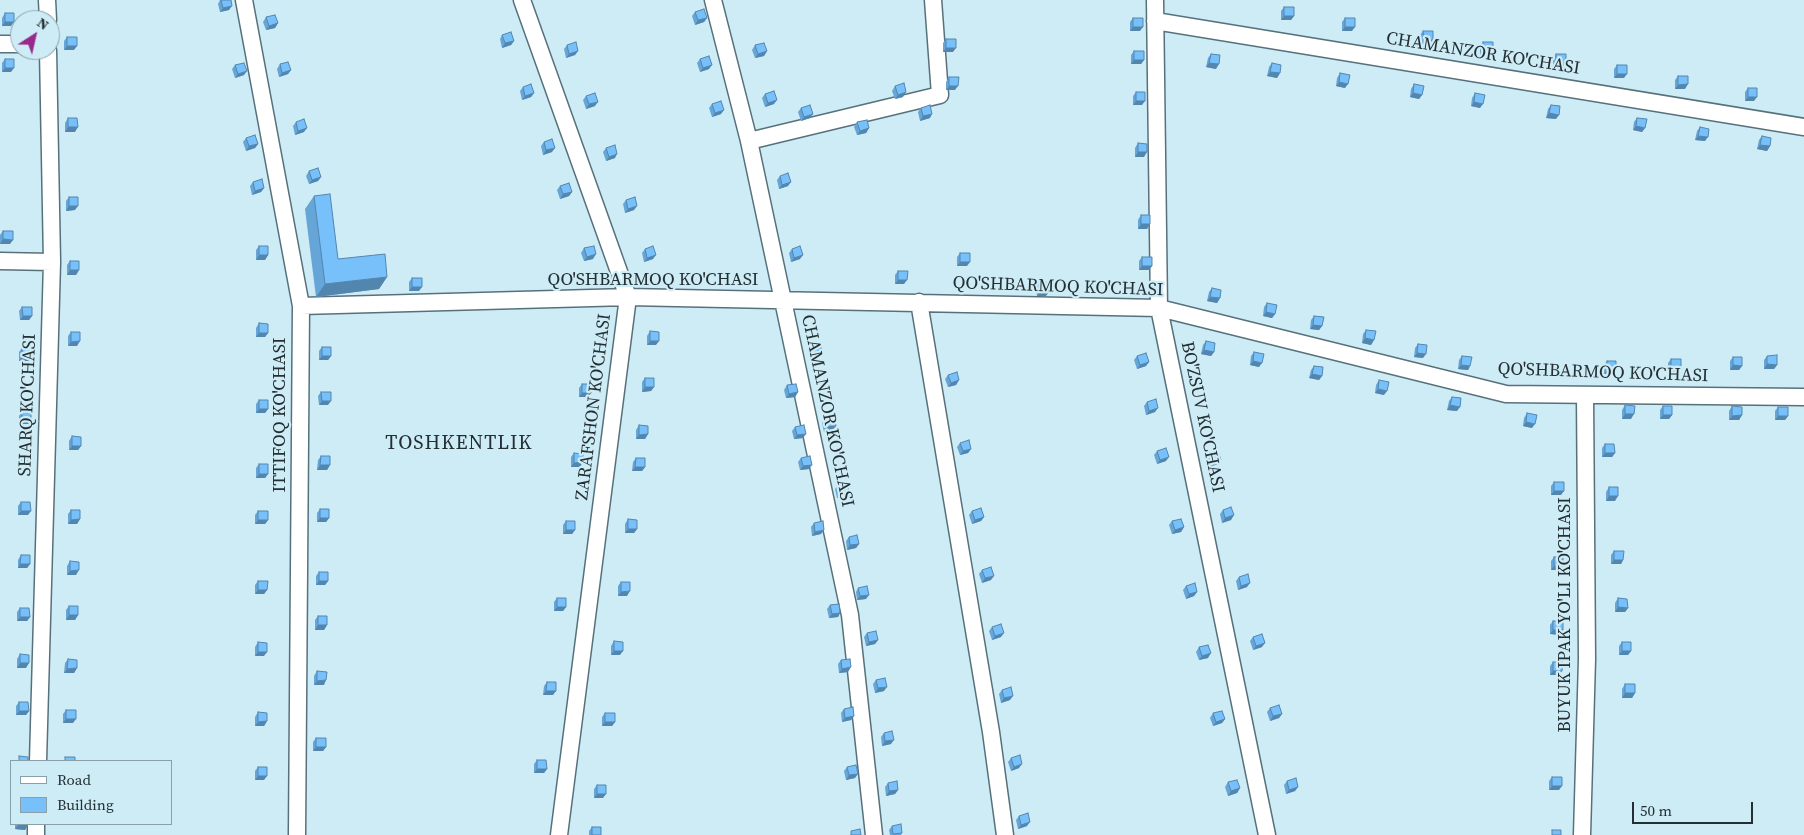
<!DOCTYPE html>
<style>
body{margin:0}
#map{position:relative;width:1804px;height:835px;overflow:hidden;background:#ceecf6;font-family:"Source Serif 4",serif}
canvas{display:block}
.legend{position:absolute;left:10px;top:760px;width:162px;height:65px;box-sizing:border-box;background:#ceecf6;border:1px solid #8aa0a8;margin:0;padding:6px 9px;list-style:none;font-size:15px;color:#242f33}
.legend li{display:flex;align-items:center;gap:10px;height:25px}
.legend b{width:25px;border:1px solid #8aa0a8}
.north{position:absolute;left:10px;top:10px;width:50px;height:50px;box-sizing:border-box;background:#ceecf6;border:1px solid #8aa0a8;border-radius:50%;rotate:35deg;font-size:14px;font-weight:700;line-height:20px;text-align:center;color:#242f33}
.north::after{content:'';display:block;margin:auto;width:18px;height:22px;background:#972b8d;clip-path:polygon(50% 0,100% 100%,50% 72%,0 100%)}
.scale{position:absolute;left:1632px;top:802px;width:121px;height:22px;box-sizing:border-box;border:2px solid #242f33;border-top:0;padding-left:6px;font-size:15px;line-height:18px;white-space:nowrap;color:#242f33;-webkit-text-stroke:4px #ceecf6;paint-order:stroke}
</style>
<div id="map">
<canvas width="1804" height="835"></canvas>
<ul class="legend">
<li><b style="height:6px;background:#fff"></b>Road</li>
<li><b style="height:14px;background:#77c0fa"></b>Building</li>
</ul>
<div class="north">N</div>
<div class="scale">50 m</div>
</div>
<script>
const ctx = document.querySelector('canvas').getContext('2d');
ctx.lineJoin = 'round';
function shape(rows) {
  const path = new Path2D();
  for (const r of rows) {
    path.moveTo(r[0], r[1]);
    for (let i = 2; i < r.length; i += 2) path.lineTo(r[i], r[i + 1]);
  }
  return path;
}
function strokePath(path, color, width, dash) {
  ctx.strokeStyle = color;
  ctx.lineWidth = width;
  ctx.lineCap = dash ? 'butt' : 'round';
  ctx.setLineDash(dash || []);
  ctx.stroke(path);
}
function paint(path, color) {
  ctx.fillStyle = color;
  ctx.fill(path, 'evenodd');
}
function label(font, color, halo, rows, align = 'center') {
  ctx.font = font + ' "Source Serif 4",serif';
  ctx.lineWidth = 4.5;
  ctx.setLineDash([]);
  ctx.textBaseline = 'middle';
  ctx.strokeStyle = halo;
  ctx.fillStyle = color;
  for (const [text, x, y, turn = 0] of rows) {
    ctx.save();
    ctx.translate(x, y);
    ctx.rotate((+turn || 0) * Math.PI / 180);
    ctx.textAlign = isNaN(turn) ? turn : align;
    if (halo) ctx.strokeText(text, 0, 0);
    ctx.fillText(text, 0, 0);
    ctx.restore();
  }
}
const minor = shape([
 [47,0,48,20],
 [244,0,301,306,297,835],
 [522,0,628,297,559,835],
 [713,0,749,141,850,615,874,835],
 [1155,0,1159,308,1267,835],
 [1155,21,1804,127],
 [0,44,20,44],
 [749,141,940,95,933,0],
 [0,261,52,262],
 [919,302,991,732,1005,835],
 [301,306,628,297,1159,308,1506,394,1804,397],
 [38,761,52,262,48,50],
 [36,835,36,824],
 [1582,835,1587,659,1585,395]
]);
const wall = shape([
 [220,0,231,0,229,10,220,12,218,4],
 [1284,7,1294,16,1291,20,1281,20,1281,11],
 [695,12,707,18,704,22,695,25,692,16],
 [5,13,11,26,2,26,2,18],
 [266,17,278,23,275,28,266,30,263,22],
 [1133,18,1140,31,1130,31,1130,22],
 [1345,18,1352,31,1342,31,1342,22],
 [1423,31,1430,44,1421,44,1420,35],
 [502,35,514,41,511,45,502,48,500,39],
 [67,37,74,50,64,50,64,41],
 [946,39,953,52,943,52,943,43],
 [1483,42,1490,55,1480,55,1480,46],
 [567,45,578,51,575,55,566,58,564,49],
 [755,45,767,51,764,56,755,58,752,50],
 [1134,51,1144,60,1141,64,1131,64,1131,55],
 [1211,54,1216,69,1206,67,1208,58],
 [1556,54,1566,63,1563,67,1553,67,1553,59],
 [5,59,11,72,2,72,2,63],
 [700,59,709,69,700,72,697,63],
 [1272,63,1280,73,1277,78,1267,76,1269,67],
 [280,64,291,70,288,74,279,77,277,69],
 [235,65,244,75,235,78,232,69],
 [1617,65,1624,78,1614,78,1614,69],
 [1340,73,1345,88,1336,86,1337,78],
 [1678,76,1685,89,1675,89,1675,80],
 [949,77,955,90,946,90,946,82],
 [1414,84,1422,95,1419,99,1410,97,1411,89],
 [895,86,903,97,895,99,892,91],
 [523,87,534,93,531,97,522,100,520,91],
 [1748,88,1754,101,1745,101,1745,92],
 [1136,92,1142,105,1133,105,1133,96],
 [1475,93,1480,108,1471,106,1472,98],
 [765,94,774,104,765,107,762,98],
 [586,96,595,106,586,109,583,100],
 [712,104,721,114,712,117,709,108],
 [1551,105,1556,119,1546,118,1548,109],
 [801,108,810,118,801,121,798,112],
 [921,108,930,118,920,121,918,112],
 [68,118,75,132,65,132,65,123],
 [1637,118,1645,128,1642,132,1633,130,1634,122],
 [296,122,304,132,295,135,293,126],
 [857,122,869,128,866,133,857,135,854,127],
 [1700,127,1705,141,1695,140,1697,131],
 [1762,136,1770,146,1767,151,1757,149,1759,140],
 [246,138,258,144,255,148,246,151,243,142],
 [544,142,552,152,543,155,541,146],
 [1138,143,1144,157,1135,157,1135,148],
 [606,148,615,158,606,161,603,152],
 [309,171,321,177,318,181,309,184,306,176],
 [780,176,788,186,779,189,777,180],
 [253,182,264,188,261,192,252,195,250,186],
 [560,186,572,192,569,196,560,199,557,190],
 [314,196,338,259,387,277,379,289,316,297,305,209],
 [69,197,75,210,66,211,66,201],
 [626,200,634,210,625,213,623,204],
 [1141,215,1147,229,1138,229,1138,220],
 [3,231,10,244,0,244,0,235],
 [259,246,268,255,265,260,256,260,256,250],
 [584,248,593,259,584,261,581,253],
 [645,249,653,259,644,262,642,253],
 [792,249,800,259,791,262,789,253],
 [960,253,967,266,957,266,957,257],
 [1142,257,1152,266,1149,270,1139,270,1139,261],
 [70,261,79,270,76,275,67,275,67,265],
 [898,271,904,284,895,284,895,275],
 [412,278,419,291,409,291,409,282],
 [1039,283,1046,296,1037,296,1036,287],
 [1212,288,1220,298,1217,303,1207,301,1209,292],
 [1267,303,1275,314,1272,318,1263,316,1264,307],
 [22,307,32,316,29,320,20,320,19,311],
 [1314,316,1322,326,1319,330,1310,329,1311,320],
 [259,323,268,333,265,337,256,337,256,328],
 [1366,330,1374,340,1371,345,1362,343,1363,334],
 [650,331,656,345,647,345,647,336],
 [71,332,77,346,68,346,68,336],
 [1206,341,1214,352,1211,356,1201,354,1203,345],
 [1418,344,1423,358,1414,357,1415,348],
 [811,345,819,357,810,358,808,350],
 [322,347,331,356,328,360,319,360,319,351],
 [22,348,29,361,19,361,19,352],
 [1254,352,1259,367,1250,365,1251,356],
 [1137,356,1146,366,1137,369,1134,360],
 [1462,356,1470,366,1468,370,1458,369,1459,360],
 [1767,356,1777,365,1774,369,1764,369,1764,360],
 [1733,357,1742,366,1739,370,1730,370,1730,361],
 [1671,359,1678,372,1668,372,1668,363],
 [1607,361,1613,374,1604,374,1604,365],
 [1532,364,1538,377,1529,377,1529,368],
 [1314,366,1322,376,1319,380,1309,378,1311,370],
 [948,375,959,380,956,385,948,387,945,379],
 [645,378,654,387,651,391,642,392,642,382],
 [1379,380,1384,395,1375,393,1376,385],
 [582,384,591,393,588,397,579,397,579,388],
 [787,385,798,392,795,397,786,398,784,390],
 [321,392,328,405,319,405,318,396],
 [1452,397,1457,411,1447,410,1449,401],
 [259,400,268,409,265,413,256,413,256,404],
 [1147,402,1155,412,1146,415,1144,406],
 [1625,405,1631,419,1622,419,1622,410],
 [1663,406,1672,415,1669,419,1660,419,1660,410],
 [1732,406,1742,415,1739,420,1729,420,1729,411],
 [1778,407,1788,416,1785,420,1775,420,1775,411],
 [22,411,31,420,28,424,19,424,19,416],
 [1527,413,1532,428,1523,426,1524,418],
 [825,419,833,430,824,432,822,423],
 [639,425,648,434,645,439,636,439,636,430],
 [795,427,803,438,794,439,792,431],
 [72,436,81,446,78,450,69,450,69,441],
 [960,443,971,449,968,453,960,455,957,447],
 [1605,444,1615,453,1612,457,1602,457,1602,448],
 [1157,451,1166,461,1157,464,1154,455],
 [574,453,580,467,571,467,571,457],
 [1209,454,1218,464,1209,467,1206,458],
 [321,456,330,465,327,470,317,470,318,460],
 [21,458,31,467,28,471,19,471,18,463],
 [636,458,645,467,642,471,632,471,633,462],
 [801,458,809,469,800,470,798,462],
 [259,464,268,474,265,478,256,478,256,468],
 [1554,482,1561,495,1551,495,1551,486],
 [838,485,849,492,846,496,837,498,835,489],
 [1609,487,1615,501,1606,501,1606,492],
 [21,502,28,515,18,515,18,506],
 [320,509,329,518,326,522,317,522,317,513],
 [71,510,80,519,77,524,68,524,68,514],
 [1223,510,1231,520,1222,523,1220,514],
 [258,511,268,520,265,524,255,524,255,515],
 [972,511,984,517,981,521,972,524,969,515],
 [628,519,637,529,634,533,625,533,625,524],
 [566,521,575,530,572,534,563,534,563,525],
 [1172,521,1184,527,1181,532,1172,534,1169,525],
 [814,523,821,534,812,536,811,527],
 [849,537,859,544,856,548,847,550,846,541],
 [1614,551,1623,560,1621,564,1611,564,1611,555],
 [21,555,30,564,27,568,18,568,18,560],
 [1554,557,1560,570,1551,570,1551,561],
 [70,561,76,575,67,575,67,566],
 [982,570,991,580,982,583,979,574],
 [319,572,328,581,325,585,316,585,316,576],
 [1239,577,1247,587,1238,590,1236,581],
 [258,581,267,590,264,594,255,594,255,585],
 [621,582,627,596,618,596,618,586],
 [1186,586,1197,592,1194,596,1186,599,1183,590],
 [858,588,866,599,857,600,856,592],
 [557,598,566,607,563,611,554,611,554,602],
 [1618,598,1628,608,1625,612,1615,612,1615,603],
 [830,605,840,613,838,617,829,618,827,609],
 [69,606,78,615,75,620,66,620,66,610],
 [20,608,30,617,27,621,17,621,17,612],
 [318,616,327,625,324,630,315,630,315,620],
 [1553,621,1563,630,1560,635,1550,634,1550,625],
 [992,627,1001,637,992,640,989,631],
 [867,633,878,640,875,644,866,646,864,637],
 [1253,637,1262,647,1253,650,1250,641],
 [614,641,620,655,611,655,611,646],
 [258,642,264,656,255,656,255,647],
 [1622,642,1631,651,1628,655,1619,655,1619,646],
 [1199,647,1208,658,1199,660,1196,652],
 [20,654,26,668,17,668,17,659],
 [68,659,77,668,74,673,64,673,65,663],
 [841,660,848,672,839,673,838,664],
 [1553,662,1559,675,1550,675,1550,666],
 [317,671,324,685,314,685,314,676],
 [876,680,884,691,875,693,873,684],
 [547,682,553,695,543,695,544,686],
 [1625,684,1635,693,1632,698,1622,698,1622,689],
 [1002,690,1010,700,1001,703,999,694],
 [19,702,29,711,26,715,16,715,16,706],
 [1270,708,1282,714,1279,718,1270,721,1267,712],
 [844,709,854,716,851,720,842,722,841,713],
 [66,710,73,723,63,723,63,714],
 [258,712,267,721,264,726,255,726,255,717],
 [605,713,615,722,612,726,602,726,602,717],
 [1213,713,1225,719,1222,723,1213,726,1210,718],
 [884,733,891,744,882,746,881,737],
 [316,738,326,747,323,751,313,751,313,742],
 [1011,758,1019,768,1011,771,1008,762],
 [537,760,547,769,544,773,534,773,534,764],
 [258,767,264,780,255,780,255,771],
 [847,767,855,778,846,780,844,771],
 [1552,777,1559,790,1549,790,1549,781],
 [1287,781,1298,787,1295,791,1286,794,1284,785],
 [1228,782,1240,788,1237,793,1228,796,1225,787],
 [888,783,898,790,895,794,886,796,885,787],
 [597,785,603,798,594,798,594,789],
 [1019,816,1027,826,1018,829,1016,820],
 [15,824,28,824,28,825,25,830,15,829],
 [892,826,902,833,901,835,890,835,889,830],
 [592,827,601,835,589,835,589,831]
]);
const shadedWall = shape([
 [232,6,229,10,220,12,223,8],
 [1284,16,1294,16,1291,20,1281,20],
 [707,18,704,22,695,25,698,20],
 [5,22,14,22,11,26,2,26],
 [278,23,275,28,266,30,269,26],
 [1133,27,1143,27,1140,31,1130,31],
 [1345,27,1355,27,1352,31,1342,31],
 [1424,40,1433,40,1430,44,1421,44],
 [514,41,511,45,502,48,505,43],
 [67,46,77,46,74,50,64,50],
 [946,48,956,48,953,52,943,52],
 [578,51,575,55,566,58,569,54],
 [767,51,764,56,755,58,758,54],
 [1483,51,1493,51,1490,55,1480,55],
 [1134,60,1144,60,1141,64,1131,64],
 [1209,63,1219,64,1216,69,1206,67],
 [1556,63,1566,63,1563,67,1553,67],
 [712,65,709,69,700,72,703,68],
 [5,68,14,68,11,72,2,72],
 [291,70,288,74,279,77,282,73],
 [247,71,244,75,235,78,238,74],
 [1270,72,1280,73,1277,78,1267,76],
 [1617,74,1627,74,1624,78,1614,78],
 [1339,82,1348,84,1345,88,1336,86],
 [1688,84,1685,89,1675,89,1678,85],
 [949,86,958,86,955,90,946,90],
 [906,92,903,97,895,99,898,95],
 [534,93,531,97,522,100,525,96],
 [1413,93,1422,95,1419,99,1410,97],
 [1748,97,1757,97,1754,101,1745,101],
 [777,100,774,104,765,107,768,103],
 [1136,101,1145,101,1142,105,1133,105],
 [598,102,595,106,586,109,589,104],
 [1474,102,1483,104,1480,108,1471,106],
 [724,110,721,114,712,117,715,113],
 [1549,113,1559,115,1556,119,1546,118],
 [813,114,810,118,801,121,804,117],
 [932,114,930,118,920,121,923,116],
 [1636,126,1645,128,1642,132,1633,130],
 [68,127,78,127,75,132,65,132],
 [307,128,304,132,295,135,298,131],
 [869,128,866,133,857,135,860,131],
 [1698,136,1708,137,1705,141,1695,140],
 [258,144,255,148,246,151,249,146],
 [1760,145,1770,146,1767,151,1757,149],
 [555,148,552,152,543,155,546,150],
 [1138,152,1147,152,1144,157,1135,157],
 [617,154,615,158,606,161,609,157],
 [321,177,318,181,309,184,312,180],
 [791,182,788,186,779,189,782,185],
 [264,188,261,192,252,195,255,191],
 [572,192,569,196,560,199,563,194],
 [69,206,78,206,75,210,66,211],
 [637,206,634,210,625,213,628,209],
 [1141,224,1150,224,1147,229,1138,229],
 [3,239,13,240,10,244,0,244],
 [596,254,593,259,584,261,587,257],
 [259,255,268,255,265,260,256,260],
 [656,255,653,259,644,262,647,258],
 [803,255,800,259,791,262,794,258],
 [960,262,970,262,967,266,957,266],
 [1142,266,1152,266,1149,270,1139,270],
 [70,270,79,270,76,275,67,275],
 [387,277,379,289,316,297,325,284],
 [898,280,907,280,904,284,895,284],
 [412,287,422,287,419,291,409,291],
 [1040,292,1049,292,1046,296,1037,296],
 [1210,297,1220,298,1217,303,1207,301],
 [1266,312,1275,314,1272,318,1263,316],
 [23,316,32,316,29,320,20,320],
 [1313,325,1322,326,1319,330,1310,329],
 [259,333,268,333,265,337,256,337],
 [1365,338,1374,340,1371,345,1362,343],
 [80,341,77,346,68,346,71,342],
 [650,341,659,341,656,345,647,345],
 [1204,350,1214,352,1211,356,1201,354],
 [822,352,819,357,810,358,813,354],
 [1417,353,1426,354,1423,358,1414,357],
 [322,356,331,356,328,360,319,360],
 [22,357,32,357,29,361,19,361],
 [1253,361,1262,363,1259,367,1250,365],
 [1149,362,1146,366,1137,369,1140,365],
 [1767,364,1777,365,1774,369,1764,369],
 [1461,365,1470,366,1468,370,1458,369],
 [1733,365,1742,366,1739,370,1730,370],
 [1671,368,1681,368,1678,372,1668,372],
 [1607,370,1616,370,1613,374,1604,374],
 [1532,373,1541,373,1538,377,1529,377],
 [1312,374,1322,376,1319,380,1309,378],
 [959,380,956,385,948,387,951,383],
 [645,387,654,387,651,391,642,392],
 [1378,389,1387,391,1384,395,1375,393],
 [798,392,795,397,786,398,789,394],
 [582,393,591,393,588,397,579,397],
 [322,401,331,401,328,405,319,405],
 [1450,405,1460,407,1457,411,1447,410],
 [1158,408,1155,412,1146,415,1149,411],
 [259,409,268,409,265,413,256,413],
 [1625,414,1634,414,1631,419,1622,419],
 [1663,415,1672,415,1669,419,1660,419],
 [1742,415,1739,420,1729,420,1732,416],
 [1778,416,1788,416,1785,420,1775,420],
 [22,420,31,420,28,424,19,424],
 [1526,422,1535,424,1532,428,1523,426],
 [836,426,833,430,824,432,827,427],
 [648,434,645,439,636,439,639,435],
 [806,434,803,438,794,439,797,435],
 [72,446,81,446,78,450,69,450],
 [971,449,968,453,960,455,963,451],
 [1605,453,1615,453,1612,457,1602,457],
 [1169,457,1166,461,1157,464,1160,460],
 [1221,460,1218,464,1209,467,1212,463],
 [583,462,580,467,571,467,574,463],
 [320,465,330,465,327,470,317,470],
 [812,465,809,469,800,470,803,466],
 [22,467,31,467,28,471,19,471],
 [635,467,645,467,642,471,632,471],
 [259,474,268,474,265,478,256,478],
 [1554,491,1564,491,1561,495,1551,495],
 [849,492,846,496,837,498,840,494],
 [1609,496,1618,496,1615,501,1606,501],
 [21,511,31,511,28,515,18,515],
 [1234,515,1231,520,1222,523,1225,518],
 [984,517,981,521,972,524,975,520],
 [320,518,329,518,326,522,317,522],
 [80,519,77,524,68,524,71,520],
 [258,520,268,520,265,524,255,524],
 [1184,527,1181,532,1172,534,1175,530],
 [628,529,637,529,634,533,625,533],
 [566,530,575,530,572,534,563,534],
 [824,530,821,534,812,536,815,532],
 [859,544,856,548,847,550,850,545],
 [1614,560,1623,560,1621,564,1611,564],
 [20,564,30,564,27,568,18,568],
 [1554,566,1563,566,1560,570,1551,570],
 [79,570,76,575,67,575,70,571],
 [994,576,991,580,982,583,985,578],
 [319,581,328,581,325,585,316,585],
 [1250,583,1247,587,1238,590,1241,586],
 [258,590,267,590,264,594,255,594],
 [630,591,627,596,618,596,621,592],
 [1197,592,1194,596,1186,599,1189,594],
 [869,595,866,599,857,600,860,596],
 [557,607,566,607,563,611,554,611],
 [1618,607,1628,608,1625,612,1615,612],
 [840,613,838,617,829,618,832,614],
 [69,615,78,615,75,620,66,620],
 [20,617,30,617,27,621,17,621],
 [318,625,327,625,324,630,315,630],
 [1553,630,1563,630,1560,635,1550,634],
 [1004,633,1001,637,992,640,995,636],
 [878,640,875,644,866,646,869,642],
 [1265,643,1262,647,1253,650,1256,646],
 [614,651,623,651,620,655,611,655],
 [1622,651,1631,651,1628,655,1619,655],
 [258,652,267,652,264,656,255,656],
 [1211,653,1208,658,1199,660,1202,656],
 [20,663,29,663,26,668,17,668],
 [851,667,848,672,839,673,842,669],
 [77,668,74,673,64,673,67,669],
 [1553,671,1562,671,1559,675,1550,675],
 [326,680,324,685,314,685,317,681],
 [887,687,884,691,875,693,878,688],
 [546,691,556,691,553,695,543,695],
 [1625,693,1635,693,1632,698,1622,698],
 [1013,696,1010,700,1001,703,1004,698],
 [19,711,29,711,26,715,16,715],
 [1282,714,1279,718,1270,721,1273,716],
 [854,716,851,720,842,722,845,718],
 [66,719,76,719,73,723,63,723],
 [1225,719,1222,723,1213,726,1216,722],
 [267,721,264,726,255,726,258,722],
 [605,722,615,722,612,726,602,726],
 [894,740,891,744,882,746,885,741],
 [316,747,326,747,323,751,313,751],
 [1022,764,1019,768,1011,771,1014,767],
 [537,769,547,769,544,773,534,773],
 [858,774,855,778,846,780,849,775],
 [258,776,267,776,264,780,255,780],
 [1552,786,1562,786,1559,790,1549,790],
 [1298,787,1295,791,1286,794,1289,790],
 [1240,788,1237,793,1228,796,1231,791],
 [898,790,895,794,886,796,889,791],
 [597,794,606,794,603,798,594,798],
 [1030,822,1027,826,1018,829,1021,825],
 [62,824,71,824,70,825,61,825],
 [18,825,28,825,25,830,15,829]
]);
const building = shape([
 [221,0,231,0,232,6,223,8,221,0],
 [1284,7,1294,7,1294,16,1284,16,1284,7],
 [704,9,707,18,698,20,695,12,704,9],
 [5,13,14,13,14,22,5,22,5,13],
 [275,15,278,23,269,26,266,17,275,15],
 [1133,18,1143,18,1143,27,1133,27,1133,18],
 [1345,18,1355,18,1355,27,1345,27,1345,18],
 [1423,31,1433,31,1433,40,1424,40,1423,31],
 [511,32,514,41,505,43,502,35,511,32],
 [67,37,77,37,77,46,67,46,67,37],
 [946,39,956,39,956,48,946,48,946,39],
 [576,42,578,51,569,54,567,45,576,42],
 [1483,42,1493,42,1493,51,1483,51,1483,42],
 [764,43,767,51,758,54,755,45,764,43],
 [1134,51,1144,51,1144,60,1134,60,1134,51],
 [1211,54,1220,55,1219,64,1209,63,1211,54],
 [1556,54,1566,54,1566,63,1556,63,1556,54],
 [709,56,712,65,703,68,700,59,709,56],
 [5,59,14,59,14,68,5,68,5,59],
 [288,62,291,70,282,73,280,64,288,62],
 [244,63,247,71,238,74,235,65,244,63],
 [1272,63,1281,65,1280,73,1270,72,1272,63],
 [1617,65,1627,65,1627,74,1617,74,1617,65],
 [1340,73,1350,75,1348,84,1339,82,1340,73],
 [1678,76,1688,76,1688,84,1678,85,1678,76],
 [949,77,959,77,958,86,949,86,949,77],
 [904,83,906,92,898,95,895,86,904,83],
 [531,84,534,93,525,96,523,87,531,84],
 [1414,84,1424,86,1422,95,1413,93,1414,84],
 [1748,88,1757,88,1757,97,1748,97,1748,88],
 [774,91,777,100,768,103,765,94,774,91],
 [1136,92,1145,92,1145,101,1136,101,1136,92],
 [595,93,598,102,589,104,586,96,595,93],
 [1475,93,1485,95,1483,104,1474,102,1475,93],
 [721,101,724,110,715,113,712,104,721,101],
 [810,105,813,114,804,117,801,108,810,105],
 [930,105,932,114,923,116,921,108,930,105],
 [1551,105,1560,106,1559,115,1549,113,1551,105],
 [68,118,77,118,78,127,68,127,68,118],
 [1637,118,1647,119,1645,128,1636,126,1637,118],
 [304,119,307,128,298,131,296,122,304,119],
 [867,120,869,128,860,131,857,122,867,120],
 [1700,127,1709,129,1708,137,1698,136,1700,127],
 [255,135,258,144,249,146,246,138,255,135],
 [1762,136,1771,138,1770,146,1760,145,1762,136],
 [552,139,555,148,546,150,544,142,552,139],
 [1138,143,1147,144,1147,152,1138,152,1138,143],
 [615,145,617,154,609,157,606,148,615,145],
 [318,168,321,177,312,180,309,171,318,168],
 [788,173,791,182,782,185,780,176,788,173],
 [262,179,264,188,255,191,253,182,262,179],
 [569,183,572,192,563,194,560,186,569,183],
 [330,194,338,259,385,254,387,277,325,284,314,196,330,194],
 [69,197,78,197,78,206,69,206,69,197],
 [635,197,637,206,628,209,626,200,635,197],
 [1141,215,1150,215,1150,224,1141,224,1141,215],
 [3,231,13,231,13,240,3,239,3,231],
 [259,246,268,246,268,255,259,255,259,246],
 [594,246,596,254,587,257,584,248,594,246],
 [653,246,656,255,647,258,645,249,653,246],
 [800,246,803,255,794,258,792,249,800,246],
 [960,253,970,253,970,262,960,262,960,253],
 [1142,257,1152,257,1152,266,1142,266,1142,257],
 [70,261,79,261,79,270,70,270,70,261],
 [898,271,908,271,907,280,898,280,898,271],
 [412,278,422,278,422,287,412,287,412,278],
 [1039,283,1049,283,1049,292,1040,292,1039,283],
 [1212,288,1221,290,1220,298,1210,297,1212,288],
 [1267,303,1277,305,1275,314,1266,312,1267,303],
 [22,307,32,307,32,316,23,316,22,307],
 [1314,316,1324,317,1322,326,1313,325,1314,316],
 [259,323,268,324,268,333,259,333,259,323],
 [1366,330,1376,331,1374,340,1365,338,1366,330],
 [650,331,659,332,659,341,650,341,650,331],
 [71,332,80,332,80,341,71,342,71,332],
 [1206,341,1215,343,1214,352,1204,350,1206,341],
 [820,344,822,352,813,354,811,345,820,344],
 [1418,344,1427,345,1426,354,1417,353,1418,344],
 [322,347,331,347,331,356,322,356,322,347],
 [22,348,31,348,32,357,22,357,22,348],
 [1254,352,1264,354,1262,363,1253,361,1254,352],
 [1146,353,1149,362,1140,365,1137,356,1146,353],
 [1777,355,1777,365,1767,364,1767,356,1777,355],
 [1462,356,1472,357,1470,366,1461,365,1462,356],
 [1733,357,1742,357,1742,366,1733,365,1733,357],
 [1671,359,1681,359,1681,368,1671,368,1671,359],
 [1607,361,1616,361,1616,370,1607,370,1607,361],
 [1532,364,1542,364,1541,373,1532,373,1532,364],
 [1314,366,1323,367,1322,376,1312,374,1314,366],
 [957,372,959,380,951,383,948,375,957,372],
 [645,378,654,378,654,387,645,387,645,378],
 [1379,380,1389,382,1387,391,1378,389,1379,380],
 [582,384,591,384,591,393,582,393,582,384],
 [796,384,798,392,789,394,787,385,796,384],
 [321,392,331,392,331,401,322,401,321,392],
 [1452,397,1461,398,1460,407,1450,405,1452,397],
 [1156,399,1158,408,1149,411,1147,402,1156,399],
 [259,400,268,400,268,409,259,409,259,400],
 [1625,405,1635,406,1634,414,1625,414,1625,405],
 [1663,406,1672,406,1672,415,1663,415,1663,406],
 [1732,406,1742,407,1742,415,1732,416,1732,406],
 [1778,407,1788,407,1788,416,1778,416,1778,407],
 [22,411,31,411,31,420,22,420,22,411],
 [1527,413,1537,415,1535,424,1526,422,1527,413],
 [834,417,836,426,827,427,825,419,834,417],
 [639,425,648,426,648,434,639,435,639,425],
 [804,425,806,434,797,435,795,427,804,425],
 [72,436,81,437,81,446,72,446,72,436],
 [969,440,971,449,963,451,960,443,969,440],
 [1605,444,1614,444,1615,453,1605,453,1605,444],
 [1166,448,1169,457,1160,460,1157,451,1166,448],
 [1218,451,1221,460,1212,463,1209,454,1218,451],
 [574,453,583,454,583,462,574,463,574,453],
 [321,456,330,456,330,465,320,465,321,456],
 [810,456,812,465,803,466,801,458,810,456],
 [21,458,31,458,31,467,22,467,21,458],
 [636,458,645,458,645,467,635,467,636,458],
 [259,464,268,464,268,474,259,474,259,464],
 [1554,482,1564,482,1564,491,1554,491,1554,482],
 [847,483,849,492,840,494,838,485,847,483],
 [1609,487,1618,487,1618,496,1609,496,1609,487],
 [21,502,30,502,31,511,21,511,21,502],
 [1231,507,1234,515,1225,518,1223,510,1231,507],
 [981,508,984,517,975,520,972,511,981,508],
 [320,509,329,509,329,518,320,518,320,509],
 [71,510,80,510,80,519,71,520,71,510],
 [258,511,268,511,268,520,258,520,258,511],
 [628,519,637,520,637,529,628,529,628,519],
 [1181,519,1184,527,1175,530,1172,521,1181,519],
 [566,521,575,521,575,530,566,530,566,521],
 [823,521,824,530,815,532,814,523,823,521],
 [857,535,859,544,850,545,849,537,857,535],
 [1614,551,1624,551,1623,560,1614,560,1614,551],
 [21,555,30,555,30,564,20,564,21,555],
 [1554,557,1563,557,1563,566,1554,566,1554,557],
 [70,561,79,562,79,570,70,571,70,561],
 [991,567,994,576,985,578,982,570,991,567],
 [319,572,328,572,328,581,319,581,319,572],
 [1248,574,1250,583,1241,586,1239,577,1248,574],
 [258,581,268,581,267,590,258,590,258,581],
 [621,582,630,582,630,591,621,592,621,582],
 [1195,583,1197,592,1189,594,1186,586,1195,583],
 [867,586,869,595,860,596,858,588,867,586],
 [557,598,566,598,566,607,557,607,557,598],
 [1618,598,1627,599,1628,608,1618,607,1618,598],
 [839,604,840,613,832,614,830,605,839,604],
 [69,606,78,606,78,615,69,615,69,606],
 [20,608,29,608,30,617,20,617,20,608],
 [318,616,327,616,327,625,318,625,318,616],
 [1553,621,1563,621,1563,630,1553,630,1553,621],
 [1001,624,1004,633,995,636,992,627,1001,624],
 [876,631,878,640,869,642,867,633,876,631],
 [1262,634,1265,643,1256,646,1253,637,1262,634],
 [614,641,623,642,623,651,614,651,614,641],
 [258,642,267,643,267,652,258,652,258,642],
 [1622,642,1631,642,1631,651,1622,651,1622,642],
 [1208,645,1211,653,1202,656,1199,647,1208,645],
 [20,654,29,655,29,663,20,663,20,654],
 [68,659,77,660,77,668,67,669,68,659],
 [850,659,851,667,842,669,841,660,850,659],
 [1553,662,1563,662,1562,671,1553,671,1553,662],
 [317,671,327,672,326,680,317,681,317,671],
 [885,678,887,687,878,688,876,680,885,678],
 [547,682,556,682,556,691,546,691,547,682],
 [1625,684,1635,684,1635,693,1625,693,1625,684],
 [1011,687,1013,696,1004,698,1002,690,1011,687],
 [19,702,28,702,29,711,19,711,19,702],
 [1279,705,1282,714,1273,716,1270,708,1279,705],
 [853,707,854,716,845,718,844,709,853,707],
 [66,710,76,710,76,719,66,719,66,710],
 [1222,711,1225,719,1216,722,1213,713,1222,711],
 [258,712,267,713,267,721,258,722,258,712],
 [605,713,615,713,615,722,605,722,605,713],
 [892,731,894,740,885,741,884,733,892,731],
 [316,738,326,738,326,747,316,747,316,738],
 [1020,755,1022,764,1014,767,1011,758,1020,755],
 [19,756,28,757,28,761,19,761,19,756],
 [65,757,75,757,75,761,65,761,65,757],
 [537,760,546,760,547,769,537,769,537,760],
 [856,765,858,774,849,775,847,767,856,765],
 [258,767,267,767,267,776,258,776,258,767],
 [1552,777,1562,777,1562,786,1552,786,1552,777],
 [1296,778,1298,787,1289,790,1287,781,1296,778],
 [1237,780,1240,788,1231,791,1228,782,1237,780],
 [897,781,898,790,889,791,888,783,897,781],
 [597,785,606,785,606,794,597,794,597,785],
 [1028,813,1030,822,1021,825,1019,816,1028,813],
 [18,824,28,824,28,825,18,825,18,824],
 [901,824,902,833,893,834,892,826,901,824],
 [592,827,601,827,601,835,592,835,592,827],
 [860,829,861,835,851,835,851,831,860,829],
 [1552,830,1561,830,1561,835,1552,835,1552,830]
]);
const streetNames = [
 ["CHAMANZOR KO'CHASI",1483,54,9],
 ["QO'SHBARMOQ KO'CHASI",653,280],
 ["QO'SHBARMOQ KO'CHASI",1058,287,2],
 ["QO'SHBARMOQ KO'CHASI",1603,373,2],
 ["SHARQ KO'CHASI",28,405,-88],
 ["ZARAFSHON KO'CHASI",594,407,-83],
 ["CHAMANZOR KO'CHASI",827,411,78],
 ["ITTIFOQ KO'CHASI",280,415,-90],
 ["BO'ZSUV KO'CHASI",1202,417,78],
 ["BUYUK IPAK YO'LI KO'CHASI",1565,615,-90]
];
const quarterNames = [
 ["TOSHKENTLIK",459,444]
];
strokePath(minor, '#57717b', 19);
strokePath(minor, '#fff', 16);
paint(wall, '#66a5d7');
paint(shadedWall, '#5386af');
paint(building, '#77c0fa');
strokePath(building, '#5386af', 1);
label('18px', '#242f33', '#ceecf6', streetNames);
ctx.letterSpacing = '1px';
label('20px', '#242f33', '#ceecf6', quarterNames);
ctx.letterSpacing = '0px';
</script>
